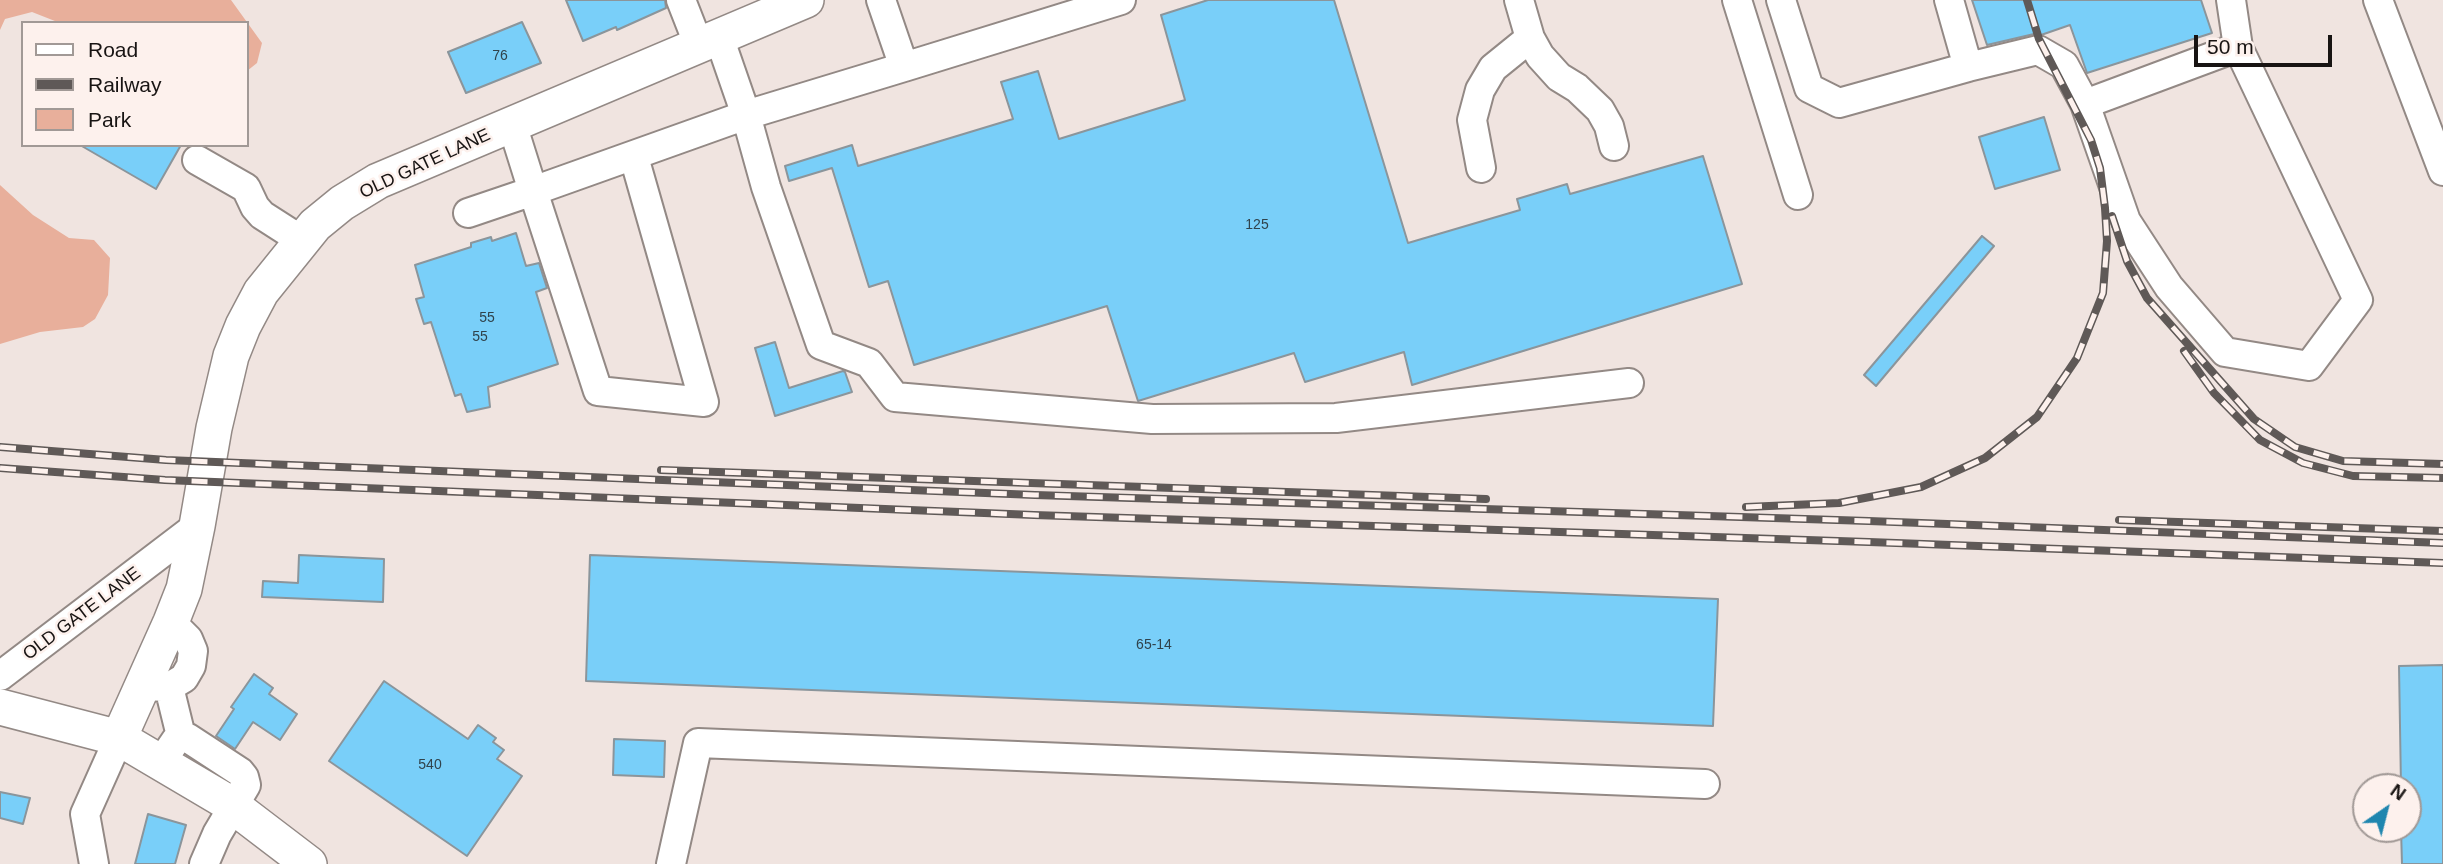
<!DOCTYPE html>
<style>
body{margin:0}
#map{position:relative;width:2443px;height:864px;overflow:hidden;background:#f0e4e0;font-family:Arial,sans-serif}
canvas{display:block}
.legend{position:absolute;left:21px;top:21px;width:228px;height:126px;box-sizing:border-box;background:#fdf1ed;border:2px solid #a19996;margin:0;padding:9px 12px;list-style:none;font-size:21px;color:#181413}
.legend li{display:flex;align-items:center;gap:14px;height:35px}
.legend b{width:35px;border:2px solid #a19996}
.north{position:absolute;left:2352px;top:773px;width:70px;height:70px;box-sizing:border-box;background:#fdf1ed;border:2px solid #a19996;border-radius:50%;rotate:35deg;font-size:19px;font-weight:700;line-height:28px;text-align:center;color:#181413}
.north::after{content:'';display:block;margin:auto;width:24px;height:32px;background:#1f86af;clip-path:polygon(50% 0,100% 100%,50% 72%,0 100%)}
.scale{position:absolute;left:2194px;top:35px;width:138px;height:32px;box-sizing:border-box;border:4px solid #181413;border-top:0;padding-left:9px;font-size:21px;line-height:24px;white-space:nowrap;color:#181413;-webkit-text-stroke:5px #fdf1ed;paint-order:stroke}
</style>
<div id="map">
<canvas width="2443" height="864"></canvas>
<ul class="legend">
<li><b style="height:9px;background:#fff"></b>Road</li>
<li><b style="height:9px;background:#5f5957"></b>Railway</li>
<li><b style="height:19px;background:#e8af9b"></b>Park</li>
</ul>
<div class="north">N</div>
<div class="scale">50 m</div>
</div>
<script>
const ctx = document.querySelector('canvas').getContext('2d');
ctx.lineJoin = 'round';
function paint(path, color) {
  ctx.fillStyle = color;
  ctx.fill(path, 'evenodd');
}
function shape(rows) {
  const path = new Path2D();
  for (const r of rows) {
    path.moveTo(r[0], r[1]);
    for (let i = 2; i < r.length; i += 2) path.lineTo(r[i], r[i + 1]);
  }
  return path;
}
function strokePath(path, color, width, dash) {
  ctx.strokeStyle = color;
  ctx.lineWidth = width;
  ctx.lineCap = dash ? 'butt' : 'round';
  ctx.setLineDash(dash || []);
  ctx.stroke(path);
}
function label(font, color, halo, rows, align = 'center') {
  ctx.font = font + ' Arial,sans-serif';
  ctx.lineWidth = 5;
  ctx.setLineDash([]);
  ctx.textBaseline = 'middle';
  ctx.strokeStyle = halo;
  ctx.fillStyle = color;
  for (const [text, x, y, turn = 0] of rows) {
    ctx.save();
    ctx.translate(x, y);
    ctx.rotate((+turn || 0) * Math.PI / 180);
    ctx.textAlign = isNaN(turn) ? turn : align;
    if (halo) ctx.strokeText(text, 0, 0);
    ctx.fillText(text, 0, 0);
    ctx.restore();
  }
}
const green = shape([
 [0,0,231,0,262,43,257,63,247,71,247,23,60,23,32,12,5,19,0,30],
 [0,185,33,215,69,238,94,240,110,258,108,295,95,319,83,327,40,332,0,344]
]);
const building = shape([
 [566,0,665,0,666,8,617,30,616,27,583,41,566,0],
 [1208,0,1334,0,1408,243,1520,210,1517,199,1567,184,1570,194,1703,156,1742,284,1412,385,1404,352,1305,382,1294,353,1138,401,1107,306,914,365,888,281,869,287,832,168,789,181,785,166,852,145,858,166,1013,119,1001,82,1038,71,1059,139,1185,100,1161,15,1208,0],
 [1972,0,2201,0,2212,33,2087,73,2070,25,2041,35,2034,34,1987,45,1972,0],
 [522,22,541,63,466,93,448,52,522,22],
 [2044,117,2060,170,1995,189,1979,137,2044,117],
 [80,145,181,145,156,189,80,145],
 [516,233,526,266,539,263,547,288,536,292,558,364,488,387,490,407,467,412,461,394,455,396,431,322,424,324,416,299,424,297,415,265,471,247,471,243,491,237,492,241,516,233],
 [1982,236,1994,246,1876,386,1864,375,1982,236],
 [775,342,789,388,843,371,845,372,852,392,775,416,755,348,775,342],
 [299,555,384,559,383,602,262,597,263,581,298,583,299,555],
 [590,555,1718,599,1713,726,586,681,590,555],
 [2443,665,2443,864,2402,864,2401,829,2408,829,2408,787,2401,787,2399,666,2443,665],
 [254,674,273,688,269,694,297,714,280,740,253,722,235,749,216,736,234,709,231,707,254,674],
 [384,681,468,739,478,725,496,738,493,742,504,750,497,759,522,776,467,856,329,761,384,681],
 [614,739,665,741,664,777,613,775,614,739],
 [0,792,30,798,23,824,0,818,0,792],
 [148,814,186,825,175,864,135,864,148,814]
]);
const minor = shape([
 [681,0,699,46],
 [881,0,904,67,1121,0],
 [1519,0,1530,38,1540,56,1559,77,1577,88,1600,110,1609,126,1614,146],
 [1737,0,1798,195],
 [1781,0,1809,88,1839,103,1968,67,2038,50,2064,65,2085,104],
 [1949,0,1968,67],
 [2231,0,2238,47,2358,300,2309,366,2225,352,2169,287,2126,221,2085,104,2238,47],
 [2378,0,2443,171],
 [719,37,746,115,904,67],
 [512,124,533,191,746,115,766,187,821,345,869,363,895,397,1152,419,1336,418,1629,383],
 [197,160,246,188,255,207,262,215,301,240],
 [1481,168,1472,120,1480,90,1493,68,1530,38],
 [468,213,533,191,598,391,704,402,634,157],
 [0,676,197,526],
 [142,686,169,687,184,678,191,666,193,651,188,639,171,622],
 [169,687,181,736],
 [161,762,176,740,181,736,188,738,240,772,244,777,246,785,217,834,204,864],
 [94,864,85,814,119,738],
 [671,864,698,743,1705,784]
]);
const major = shape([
 [0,707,119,738,229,803,309,864],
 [119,738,171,622,184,589,197,526,214,428,231,356,243,326,261,292,315,225,342,203,378,181,806,0]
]);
const rail = shape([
 [2112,216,2127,261,2147,298,2254,419,2295,447,2343,461,2443,464],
 [2184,351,2214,393,2260,440,2303,463,2353,476,2443,478],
 [0,447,166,460,1035,495,1869,521,2443,543],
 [0,468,165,480,1034,515,1869,542,2443,563],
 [661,470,1486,499],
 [1746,507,1839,503,1921,487,1985,458,2037,417,2077,358,2103,293,2107,241,2105,208,2100,168,2091,140,2039,39,2027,0],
 [2119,520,2443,531]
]);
const numberNames = [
 ["76",500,56],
 ["125",1257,225],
 ["55",487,318],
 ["55",480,337],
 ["65-14",1154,645],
 ["540",430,765]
];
const streetNames = [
 ["OLD GATE LANE",425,164,-25],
 ["OLD GATE LANE",82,614,-37]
];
paint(green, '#e8af9b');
paint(building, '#79cff9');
strokePath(building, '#8b959b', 2);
strokePath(minor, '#938985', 32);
strokePath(major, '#938985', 38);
strokePath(minor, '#fff', 28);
strokePath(major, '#fff', 35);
strokePath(rail, '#5f5957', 8);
strokePath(rail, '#fdf1ed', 5, [16]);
label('14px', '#30434c', null, numberNames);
label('18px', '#181413', '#fdf1ed', streetNames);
</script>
